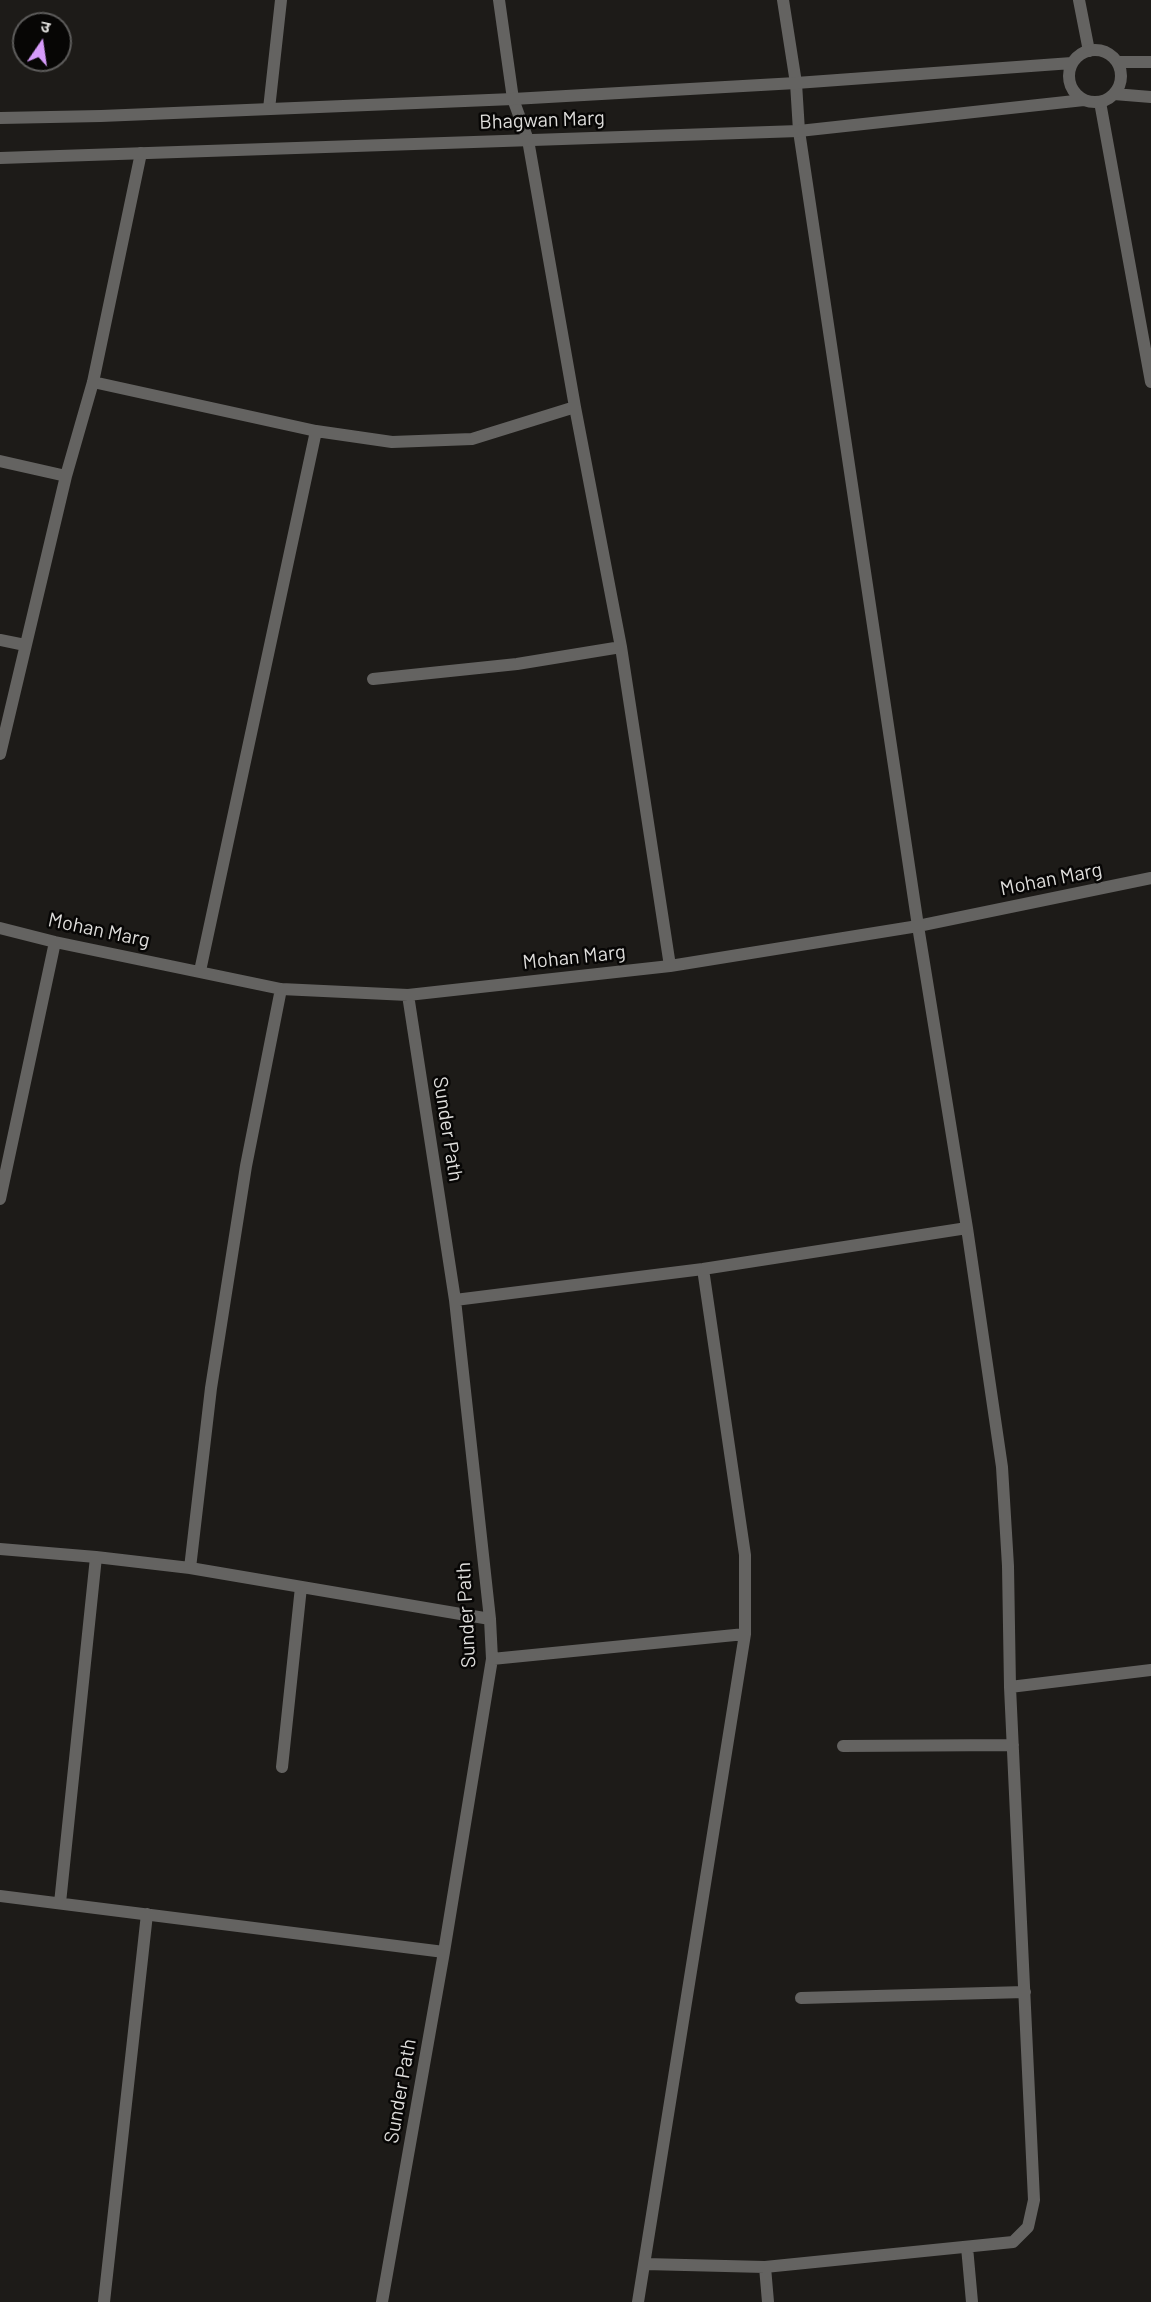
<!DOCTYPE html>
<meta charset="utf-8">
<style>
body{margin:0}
#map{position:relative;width:1151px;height:2302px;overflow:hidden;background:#1d1b18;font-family:Barlow,"Noto Sans Devanagari",sans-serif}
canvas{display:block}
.north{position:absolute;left:12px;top:12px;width:60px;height:60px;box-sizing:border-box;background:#070605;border:2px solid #5d5c5b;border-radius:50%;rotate:13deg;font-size:16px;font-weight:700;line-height:24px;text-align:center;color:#dedddb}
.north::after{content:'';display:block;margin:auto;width:21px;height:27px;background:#d69bfa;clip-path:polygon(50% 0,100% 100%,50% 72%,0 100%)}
</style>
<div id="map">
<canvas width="1151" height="2302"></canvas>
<div class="north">उ</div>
</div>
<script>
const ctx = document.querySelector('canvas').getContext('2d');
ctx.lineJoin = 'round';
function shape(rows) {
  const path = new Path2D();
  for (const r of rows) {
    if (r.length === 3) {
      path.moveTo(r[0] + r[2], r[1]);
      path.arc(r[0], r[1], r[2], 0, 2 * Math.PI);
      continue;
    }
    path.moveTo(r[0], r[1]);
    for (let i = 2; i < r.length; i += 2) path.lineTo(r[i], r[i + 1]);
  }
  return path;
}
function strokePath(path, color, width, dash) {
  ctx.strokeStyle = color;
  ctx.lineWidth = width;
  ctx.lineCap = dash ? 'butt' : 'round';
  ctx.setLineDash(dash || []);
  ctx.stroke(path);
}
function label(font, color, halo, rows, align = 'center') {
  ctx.font = font + ' Barlow,sans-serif';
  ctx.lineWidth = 5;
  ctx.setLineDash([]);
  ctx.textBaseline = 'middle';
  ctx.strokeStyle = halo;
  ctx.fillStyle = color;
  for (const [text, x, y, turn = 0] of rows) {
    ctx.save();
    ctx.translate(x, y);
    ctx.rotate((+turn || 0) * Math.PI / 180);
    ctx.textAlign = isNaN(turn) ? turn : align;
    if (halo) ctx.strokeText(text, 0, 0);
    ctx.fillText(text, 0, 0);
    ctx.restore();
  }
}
const minor = shape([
 [499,0,513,99,528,140,575,407,621,647,670,966],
 [1079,0,1089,51],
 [1100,102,1151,382],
 [269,109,281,0],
 [93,382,316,431,392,442,472,439,575,407],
 [0,461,66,476],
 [0,640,25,645],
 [373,679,517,664,621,647],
 [0,754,66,476,93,382,141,153],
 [0,928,55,942,281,989,408,995,670,966,918,926,1151,878],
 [200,971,316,431],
 [0,1199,55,942],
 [455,1300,703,1269,967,1228],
 [0,1549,96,1557,190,1568,490,1619],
 [190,1568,211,1388,246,1166,281,989],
 [492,1659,745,1634,745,1555,703,1269],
 [1010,1687,1151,1670],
 [843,1746,1013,1745],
 [282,1767,301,1587],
 [0,1896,444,1952],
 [60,1903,96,1557],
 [801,1998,1025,1992],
 [967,2247,972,2302],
 [645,2264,765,2267,1013,2242,1028,2227,1034,2200,1010,1687,1008,1566,1002,1467,967,1228,918,926,799,131,796,83,783,0],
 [765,2267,768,2302],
 [104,2302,147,1914],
 [382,2302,444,1952,492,1659,490,1619,455,1300,408,995],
 [638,2302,745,1634]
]);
const tertiary = shape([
 [1095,76,26],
 [1118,62,1151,62],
 [1114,94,1151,97],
 [0,118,101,116,513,99,796,83,1072,63],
 [0,158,799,131,1084,100]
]);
const streetNames = [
 ["Bhagwan Marg",542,120,-2],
 ["Mohan Marg",1051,879,-11],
 ["Mohan Marg",99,930,12],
 ["Mohan Marg",574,957,-6],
 ["Sunder Path",448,1129,81],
 ["Sunder Path",466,1615,-93],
 ["Sunder Path",400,2091,-80]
];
strokePath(minor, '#646361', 12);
strokePath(tertiary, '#646361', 12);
label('20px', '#dedddb', '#070605', streetNames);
</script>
